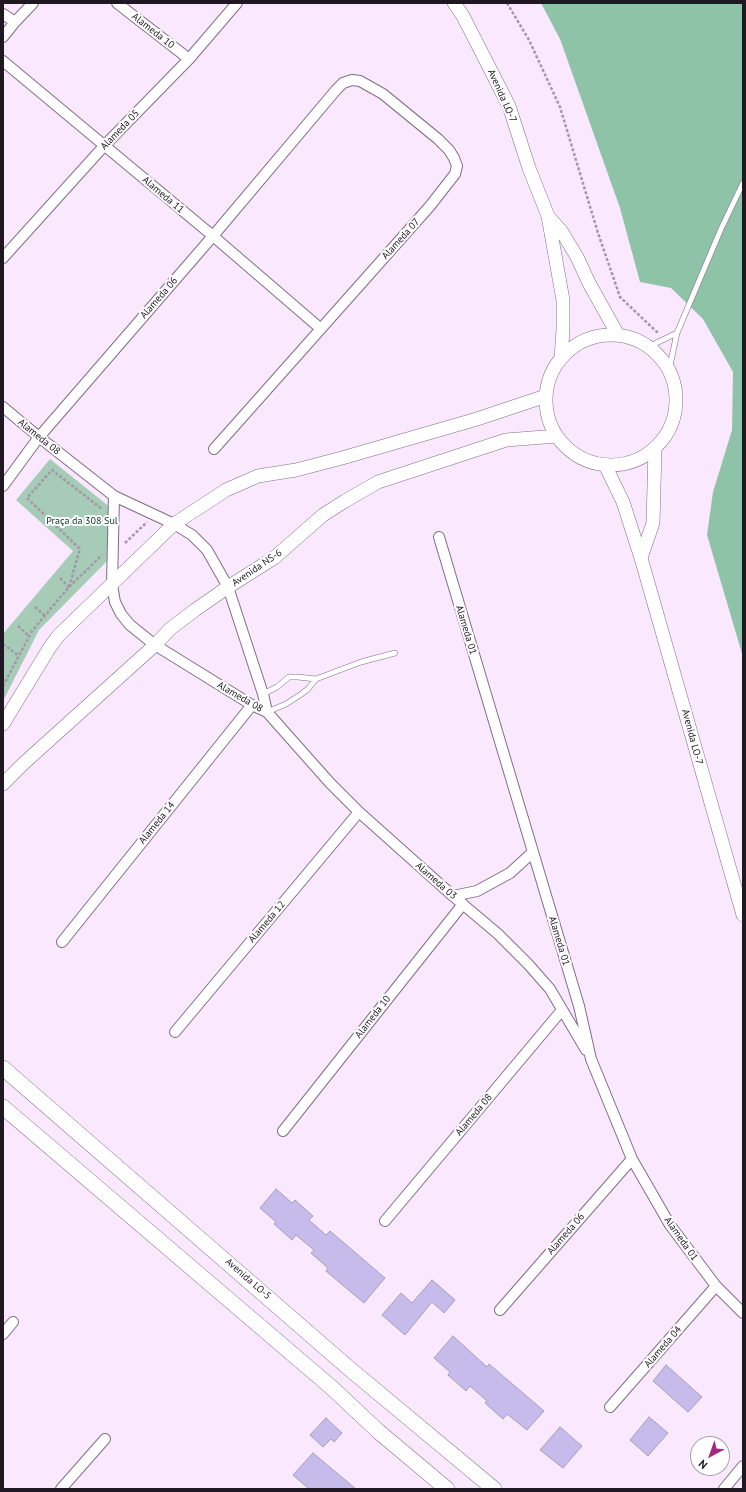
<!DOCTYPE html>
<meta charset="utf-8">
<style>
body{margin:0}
#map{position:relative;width:746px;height:1492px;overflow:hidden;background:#f9e8fe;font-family:"PT Sans",sans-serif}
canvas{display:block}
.frame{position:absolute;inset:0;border:4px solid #1f1721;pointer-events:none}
.north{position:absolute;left:690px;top:1436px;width:40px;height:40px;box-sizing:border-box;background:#fff;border:1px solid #a5a2a6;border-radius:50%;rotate:221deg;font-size:11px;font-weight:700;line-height:16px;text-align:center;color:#1f1721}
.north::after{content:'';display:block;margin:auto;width:14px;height:18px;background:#a3297e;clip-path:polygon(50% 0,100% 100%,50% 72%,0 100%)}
</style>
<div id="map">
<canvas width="746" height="1492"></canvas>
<div class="frame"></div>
<div class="north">N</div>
</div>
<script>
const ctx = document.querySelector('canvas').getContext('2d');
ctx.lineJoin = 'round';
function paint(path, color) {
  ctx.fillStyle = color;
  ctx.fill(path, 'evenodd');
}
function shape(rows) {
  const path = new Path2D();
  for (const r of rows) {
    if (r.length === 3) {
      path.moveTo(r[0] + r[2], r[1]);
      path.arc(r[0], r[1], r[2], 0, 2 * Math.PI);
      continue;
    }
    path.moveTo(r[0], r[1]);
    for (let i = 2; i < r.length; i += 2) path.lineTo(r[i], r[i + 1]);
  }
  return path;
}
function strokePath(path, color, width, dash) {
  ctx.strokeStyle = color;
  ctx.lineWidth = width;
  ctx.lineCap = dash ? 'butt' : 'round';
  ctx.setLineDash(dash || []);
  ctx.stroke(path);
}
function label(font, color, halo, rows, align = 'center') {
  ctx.font = font + ' "PT Sans",sans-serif';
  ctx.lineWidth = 4;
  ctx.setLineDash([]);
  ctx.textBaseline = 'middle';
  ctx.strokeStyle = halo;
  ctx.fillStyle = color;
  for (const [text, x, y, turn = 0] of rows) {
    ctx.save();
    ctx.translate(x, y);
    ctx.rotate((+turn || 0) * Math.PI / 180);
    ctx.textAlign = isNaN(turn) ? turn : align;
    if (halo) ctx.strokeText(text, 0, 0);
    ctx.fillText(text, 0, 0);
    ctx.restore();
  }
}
const green = shape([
 [50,459,111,508,109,559,39,630,3,701,3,634,73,551,16,500]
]);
const forest = shape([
 [541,3,743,3,743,657,707,535,713,492,732,430,733,372,703,319,671,288,640,282,620,208,560,39]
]);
const building = shape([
 [276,1189,292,1203,295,1200,313,1216,309,1220,326,1235,330,1231,385,1278,364,1303,326,1271,328,1268,311,1253,314,1250,296,1235,292,1240,274,1224,276,1222,260,1208,276,1189],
 [432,1280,455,1300,444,1313,432,1302,405,1335,382,1315,401,1293,412,1303,432,1280],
 [453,1336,487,1367,489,1364,544,1411,527,1430,507,1414,503,1419,485,1403,487,1401,470,1386,466,1391,448,1375,450,1372,434,1358,453,1336],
 [666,1365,702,1397,688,1412,653,1381,666,1365],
 [649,1417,668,1433,648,1456,630,1440,649,1417],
 [326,1418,342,1433,334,1442,331,1439,323,1447,310,1435,326,1418],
 [560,1427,582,1446,563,1468,540,1450,560,1427],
 [313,1453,356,1489,309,1489,293,1475,313,1453]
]);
const path = shape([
 [507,3,529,40,560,107,598,233,620,297,659,334],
 [125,543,147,522],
 [60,578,69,587],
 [69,587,80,549,27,498,52,470,102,509],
 [35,607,45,616],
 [18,626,30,637],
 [3,644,19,656],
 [3,686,32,631,69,587,102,555]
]);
const service = shape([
 [648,347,677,333],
 [669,370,677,333,721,229,743,183],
 [263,694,277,687,289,677,298,677,316,679,361,662,395,653],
 [267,712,286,704,300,695,308,689,316,679]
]);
const minor = shape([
 [117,3,189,59],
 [3,14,15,22],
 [3,37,15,22,33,3],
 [3,61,213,236,321,329],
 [3,258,104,146,189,59,237,3],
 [3,407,39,437,114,496,174,524,192,535,207,550,228,587,263,694,267,712],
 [3,486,39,437,213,236,336,90,343,83,352,80,360,81,383,94,438,139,449,150,454,158,457,166,455,174,430,206,214,449],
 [114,496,112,585,115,602,121,614,130,625,155,645,252,705,267,712,330,783,359,812,453,896,498,934,528,964,550,989,586,1050],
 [439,537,579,1006,591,1059,632,1159,670,1225,716,1286,743,1313],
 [453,896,477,891,510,873,533,852],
 [62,942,252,705],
 [175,1032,359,812],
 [283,1131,463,904],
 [385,1221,562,1010],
 [500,1310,632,1159],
 [3,1334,13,1322],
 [610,1407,716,1286],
 [61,1489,105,1439],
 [724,1489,743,1466]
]);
const tertiary = shape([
 [454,3,463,16,509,106,529,168,548,216,563,300,563,330,561,358],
 [548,216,562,232,577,257,589,283,618,335],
 [611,400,65],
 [605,465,623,502,641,558,743,915],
 [641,558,653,523,655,448],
 [3,724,50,647,59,635,174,524,226,490,258,476,296,470,342,458,477,419,546,396],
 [3,784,24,763,155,645,170,629,195,610,228,587,274,558,323,515,345,501,378,482,506,440,557,436]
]);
const secondary = shape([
 [3,1068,351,1370,494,1489],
 [3,1107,331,1387,379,1432,447,1489]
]);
const streetNames = [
 ["Alameda 10",153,31,38],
 ["Avenida LO-7",502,96,66],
 ["Alameda 05",120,130,-46],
 ["Alameda 11",163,195,40],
 ["Alameda 07",401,239,-48],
 ["Alameda 06",159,298,-49],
 ["Alameda 08",39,437,39],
 ["Avenida NS-6",257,568,-34],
 ["Alameda 01",466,630,73],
 ["Alameda 08",240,697,30],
 ["Avenida LO-7",692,737,75],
 ["Alameda 14",157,823,-51],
 ["Alameda 03",436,881,41],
 ["Alameda 12",267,922,-50],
 ["Alameda 01",559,941,73],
 ["Alameda 10",373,1017,-52],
 ["Alameda 08",474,1115,-50],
 ["Alameda 06",566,1234,-49],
 ["Alameda 01",681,1239,55],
 ["Avenida LO-5",248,1279,41],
 ["Alameda 04",663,1347,-49]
];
const parkNames = [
 ["Praça da 308 Sul",82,521]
];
paint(green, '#a6cbb7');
paint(forest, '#8fc3a8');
paint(building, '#c6bbeb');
strokePath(building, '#a59ebb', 1);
strokePath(service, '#816e86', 6);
strokePath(minor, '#816e86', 12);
strokePath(tertiary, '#816e86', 14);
strokePath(secondary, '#816e86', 16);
strokePath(path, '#a497a8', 2.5, [3, 2]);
strokePath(service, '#fff', 5);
strokePath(minor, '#fff', 10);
strokePath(tertiary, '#fff', 13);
strokePath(secondary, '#fff', 15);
label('10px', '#1f1721', '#fff', streetNames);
label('10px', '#073422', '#fff', parkNames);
</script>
